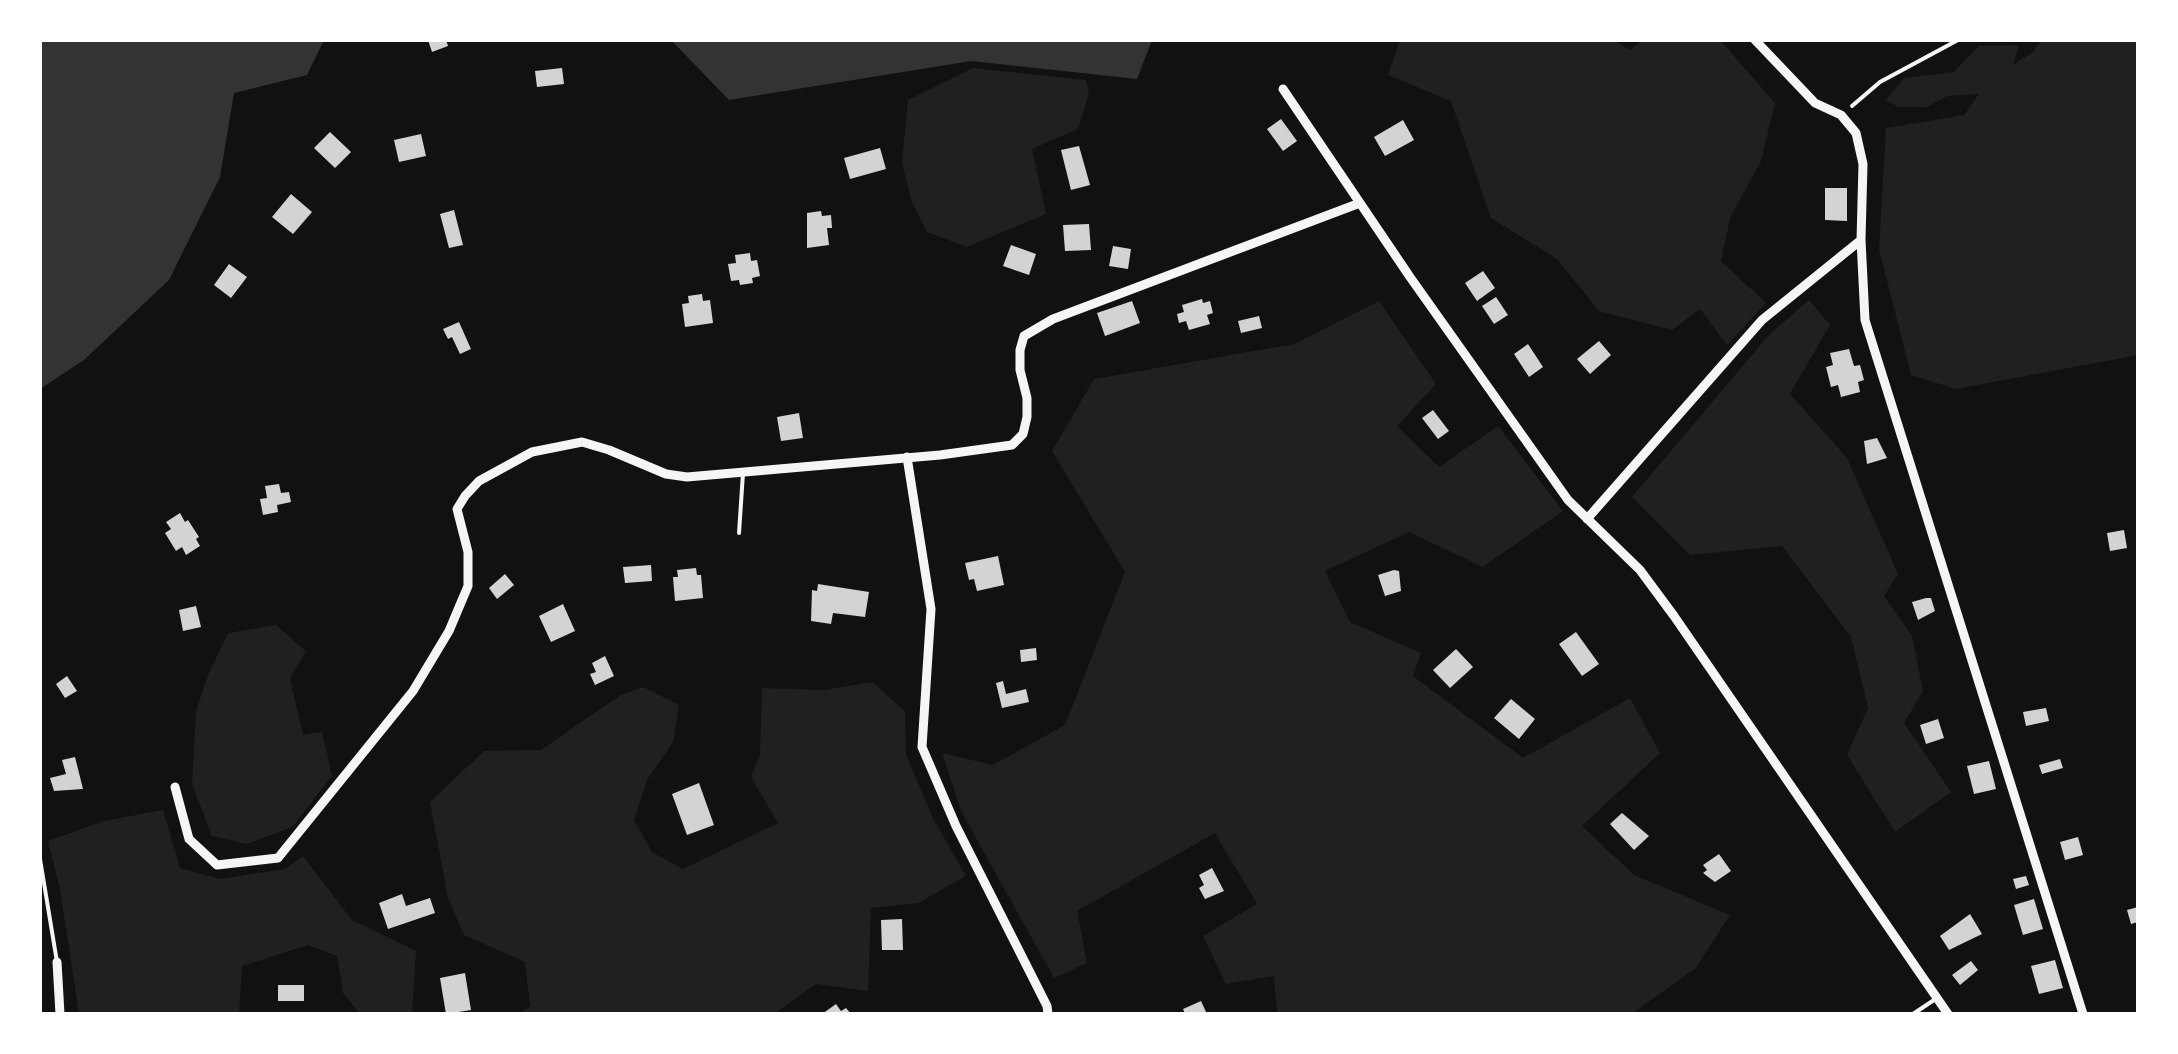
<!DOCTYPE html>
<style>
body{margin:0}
#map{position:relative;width:2178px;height:1054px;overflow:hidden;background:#111;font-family:"DM Sans",sans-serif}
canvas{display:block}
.frame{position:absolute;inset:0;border:42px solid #fff;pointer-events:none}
</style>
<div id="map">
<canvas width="2178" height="1054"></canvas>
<div class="frame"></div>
</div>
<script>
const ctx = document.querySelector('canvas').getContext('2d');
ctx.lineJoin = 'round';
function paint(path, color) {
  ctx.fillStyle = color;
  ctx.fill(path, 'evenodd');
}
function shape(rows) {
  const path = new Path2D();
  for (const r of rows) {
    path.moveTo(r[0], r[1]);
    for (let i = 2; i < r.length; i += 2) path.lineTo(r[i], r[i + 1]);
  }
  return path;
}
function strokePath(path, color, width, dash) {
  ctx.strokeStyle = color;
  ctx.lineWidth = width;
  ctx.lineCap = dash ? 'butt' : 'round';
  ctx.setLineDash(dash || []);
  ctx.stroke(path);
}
const green = shape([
 [1400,40,1613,40,1630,50,1642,40,1720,40,1775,103,1761,161,1730,218,1721,261,1766,303,1727,345,1700,309,1672,330,1599,311,1557,259,1491,218,1451,101,1388,75],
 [2042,40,2138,40,2138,355,1956,389,1911,375,1879,249,1886,128,1964,115,1979,94,1947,96,1927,107,1898,107,1886,100,1904,78,1954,72,1979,46,2019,45,2013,65,2033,52],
 [973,68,1086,80,1089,93,1078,129,1032,149,1046,214,967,247,927,232,911,200,902,162,908,100],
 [1809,300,1830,325,1790,394,1847,458,1898,574,1884,596,1912,636,1923,691,1904,723,1951,792,1895,832,1847,755,1868,708,1851,637,1782,546,1690,555,1632,497,1768,336],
 [1379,301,1436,384,1397,426,1439,467,1498,426,1563,511,1483,567,1409,532,1325,571,1350,622,1421,653,1413,676,1523,758,1630,698,1660,753,1582,826,1634,875,1730,915,1695,969,1631,1014,1277,1014,1274,976,1226,984,1203,936,1257,904,1215,833,1077,911,1087,963,1054,978,961,811,942,753,993,765,1065,725,1125,572,1052,451,1094,379,1294,344],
 [276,625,306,651,290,679,303,735,322,732,332,776,292,827,247,844,212,836,192,784,196,711,208,675,228,633],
 [872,682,905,711,906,754,933,818,966,876,918,903,871,908,868,991,816,984,774,1014,518,1014,530,1006,525,962,464,935,448,898,430,802,484,751,541,750,619,696,643,687,679,705,673,742,647,780,634,820,652,852,683,869,778,823,751,777,760,754,762,688,825,690],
 [163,810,180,868,220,879,285,869,303,856,352,920,416,951,412,1014,360,1014,343,993,337,956,308,945,242,966,239,1014,79,1014,60,889,48,841,104,821]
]);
const water = shape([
 [40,40,324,40,307,75,234,93,220,177,169,280,84,360,40,389],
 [671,40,1152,40,1137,79,971,61,729,100]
]);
const building = shape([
 [428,40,446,40,448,46,432,52],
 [562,68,564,84,537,87,535,71],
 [1281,119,1297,141,1283,151,1267,129],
 [1403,120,1414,140,1385,156,1374,137],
 [330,132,351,152,335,168,314,148],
 [421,134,426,156,399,162,394,140],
 [1079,146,1090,185,1071,190,1061,150],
 [880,148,886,169,850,179,844,158],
 [1825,188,1847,188,1847,221,1825,220],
 [291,194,312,212,293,234,272,217],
 [454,210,463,245,449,248,440,214],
 [821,211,822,216,831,215,832,228,827,228,829,245,807,248,807,213],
 [1089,224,1091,250,1065,251,1063,225],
 [1011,245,1036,254,1029,275,1003,266],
 [1113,246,1131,249,1128,269,1109,266],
 [750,253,751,261,757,260,760,276,752,278,753,283,740,285,739,280,731,281,728,264,736,263,735,255],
 [229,264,247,277,231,298,214,285],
 [1483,271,1495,288,1477,301,1465,283],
 [702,294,703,301,710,300,713,323,685,327,682,304,689,303,688,296],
 [1496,297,1508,315,1494,324,1482,306],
 [1202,299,1203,303,1210,301,1213,313,1207,315,1210,324,1189,330,1186,321,1179,323,1177,314,1184,312,1182,305],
 [1132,301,1140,323,1105,336,1097,313],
 [1259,316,1262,328,1241,333,1238,321],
 [459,322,471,349,460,354,452,337,448,339,443,329],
 [1599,341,1611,355,1590,374,1577,359],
 [1528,344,1543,367,1529,377,1514,354],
 [1849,349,1854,366,1860,365,1864,380,1858,382,1860,392,1841,397,1838,385,1831,387,1826,367,1833,365,1830,353],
 [1433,410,1449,431,1438,439,1422,418],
 [799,413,803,438,781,441,777,417],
 [1877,438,1887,458,1867,464,1864,441],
 [279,484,281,493,289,492,291,502,277,505,278,512,263,515,260,499,267,498,265,486],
 [180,513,185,522,188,520,199,537,196,539,200,546,186,555,182,547,176,551,165,533,171,529,166,522],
 [2124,530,2127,548,2110,551,2107,533],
 [998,556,1004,585,977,591,974,579,969,580,965,563],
 [651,565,652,581,625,583,623,567],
 [696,568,697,575,701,575,703,598,675,601,673,577,678,577,677,570],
 [1394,570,1399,571,1401,591,1385,596,1378,575],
 [505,574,514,585,497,599,489,588],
 [818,584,869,592,865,617,833,613,831,624,811,621,812,590,817,591],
 [1926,598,1931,598,1935,611,1918,620,1912,602],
 [563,604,575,631,551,642,539,616],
 [196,606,201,627,183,631,179,610],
 [1576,632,1599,664,1582,676,1559,644],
 [1036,648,1037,660,1021,662,1020,650],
 [1456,649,1473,667,1450,688,1433,670],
 [605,656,614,676,595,685,590,674,596,672,592,663],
 [67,676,77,691,65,698,56,684],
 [1003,681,1006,694,1026,689,1029,702,1002,708,996,683],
 [1511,699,1535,719,1519,739,1494,718],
 [2046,708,2049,721,2026,726,2023,712],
 [1938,719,1944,738,1926,744,1920,725],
 [75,757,83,789,54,791,50,778,66,774,62,760],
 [2060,759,2063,768,2042,774,2039,765],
 [1989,761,1996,789,1974,794,1967,766],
 [699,783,714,825,687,835,672,794],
 [1622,813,1649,836,1634,850,1610,824],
 [2078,837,2083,855,2065,860,2060,842],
 [1719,854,1731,871,1715,882,1703,873,1707,870,1703,865],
 [1212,868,1224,891,1205,899,1199,888,1204,885,1199,875],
 [2026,876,2029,885,2016,889,2013,879],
 [402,894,406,906,430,898,435,913,388,929,379,903],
 [2034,899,2043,929,2023,935,2014,905],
 [2138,907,2138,922,2131,924,2127,910],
 [1970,914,1982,934,1949,950,1940,936],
 [902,919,903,950,882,950,881,920],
 [2055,960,2063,988,2039,994,2031,966],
 [1971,961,1978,970,1960,985,1952,975],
 [465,973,471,1010,446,1014,440,978],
 [278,985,304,985,304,1001,278,1001],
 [1201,1001,1207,1014,1185,1014,1183,1009],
 [836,1004,841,1011,846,1008,851,1014,822,1014]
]);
const path = shape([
 [1852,106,1880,82,1958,40]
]);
const service = shape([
 [739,533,743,473],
 [40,859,57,962],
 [1913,1014,1934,1000]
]);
const minor = shape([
 [1755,40,1815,103,1841,115,1856,133,1863,164,1861,240,1865,320,2083,1014],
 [1283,89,1410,277,1568,500,1640,570,1674,616,1948,1014],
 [907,457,931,609,922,747,956,826,1047,1006,1048,1014],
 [1587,519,1762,320,1861,240],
 [175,787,189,839,217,865,278,858,413,691,449,631,468,586,468,552,457,509,465,496,479,481,532,452,582,442,609,450,666,474,687,477,940,455,1012,445,1023,434,1027,417,1027,398,1020,370,1020,350,1024,336,1053,319,1360,203],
 [57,962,60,1014]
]);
paint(green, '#202020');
paint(water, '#333');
paint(building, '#d3d3d3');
strokePath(path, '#f5f5f5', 4);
strokePath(service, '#f5f5f5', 4);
strokePath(minor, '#f5f5f5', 9);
</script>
